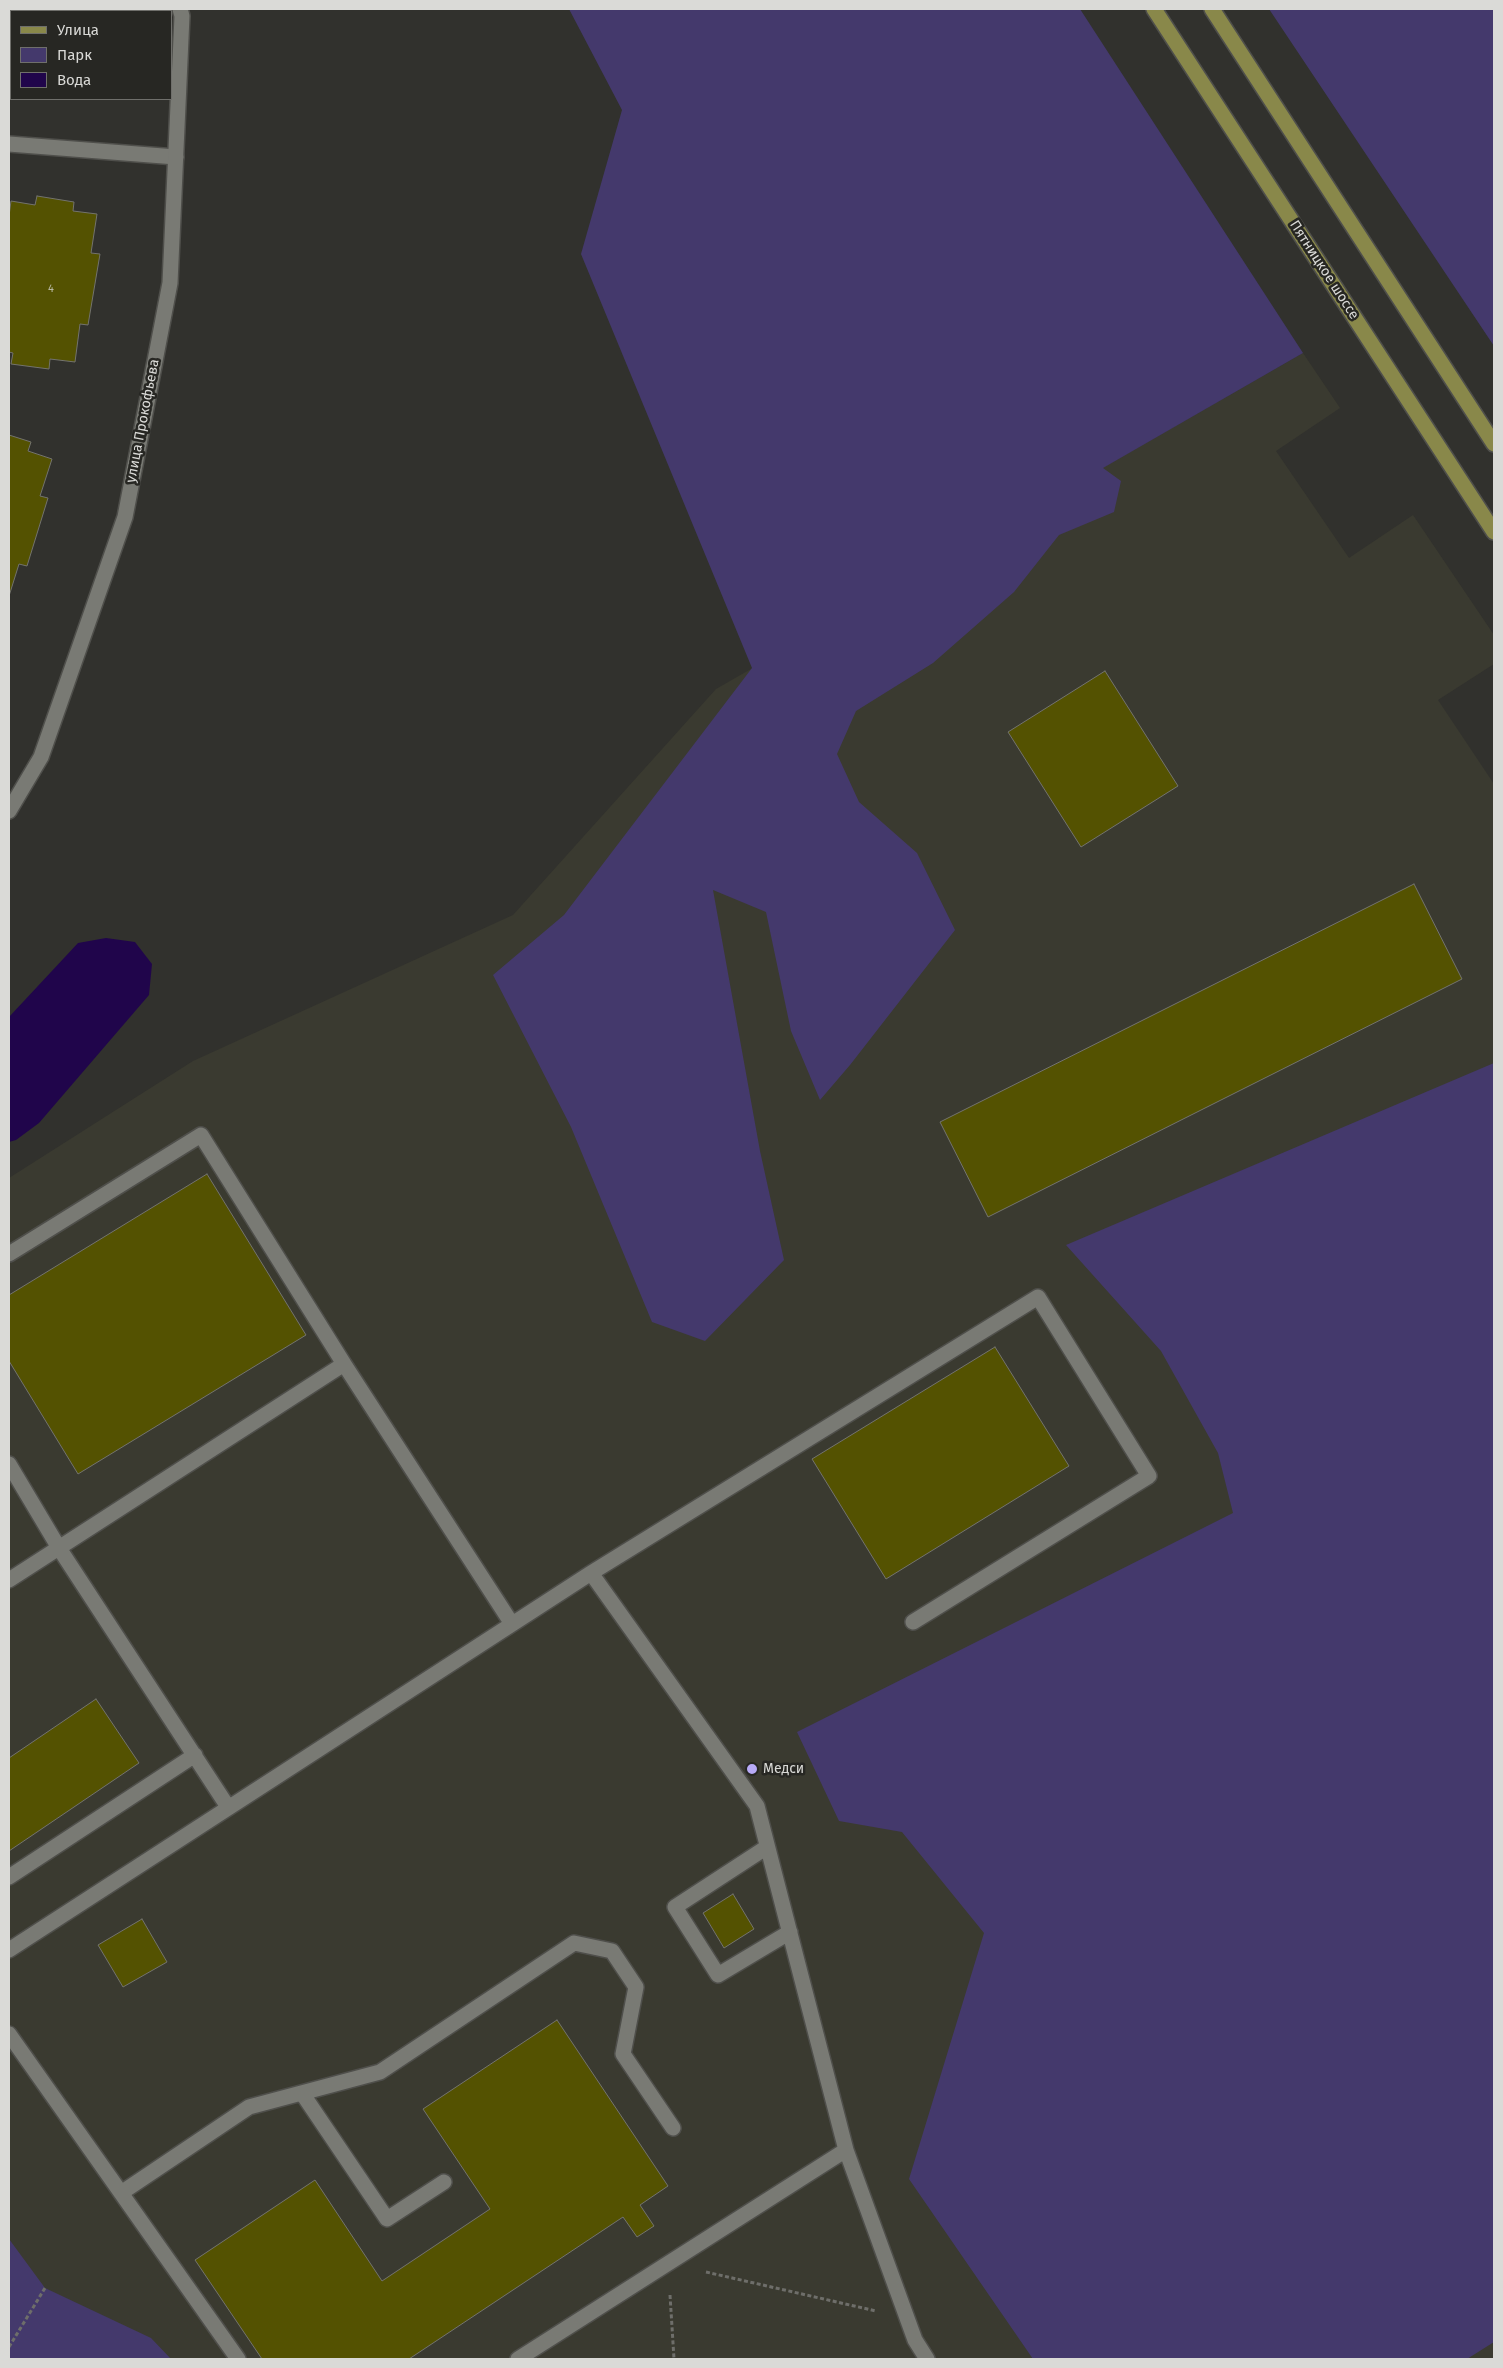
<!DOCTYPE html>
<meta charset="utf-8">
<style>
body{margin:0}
#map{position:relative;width:1503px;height:2368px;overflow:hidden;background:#31312d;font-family:"Fira Sans",sans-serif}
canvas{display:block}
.frame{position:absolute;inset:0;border:10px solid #dadad7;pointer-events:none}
.legend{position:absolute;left:10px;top:10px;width:162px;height:90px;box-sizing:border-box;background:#272723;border:1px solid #6f6f6b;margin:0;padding:6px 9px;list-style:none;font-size:15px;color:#dadad7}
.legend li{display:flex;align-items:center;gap:10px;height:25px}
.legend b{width:25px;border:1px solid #6f6f6b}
</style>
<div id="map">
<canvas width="1503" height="2368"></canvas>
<div class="frame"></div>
<ul class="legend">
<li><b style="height:6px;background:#89884a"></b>Улица</li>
<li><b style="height:14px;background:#44396c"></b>Парк</li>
<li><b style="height:14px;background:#20054b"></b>Вода</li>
</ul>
</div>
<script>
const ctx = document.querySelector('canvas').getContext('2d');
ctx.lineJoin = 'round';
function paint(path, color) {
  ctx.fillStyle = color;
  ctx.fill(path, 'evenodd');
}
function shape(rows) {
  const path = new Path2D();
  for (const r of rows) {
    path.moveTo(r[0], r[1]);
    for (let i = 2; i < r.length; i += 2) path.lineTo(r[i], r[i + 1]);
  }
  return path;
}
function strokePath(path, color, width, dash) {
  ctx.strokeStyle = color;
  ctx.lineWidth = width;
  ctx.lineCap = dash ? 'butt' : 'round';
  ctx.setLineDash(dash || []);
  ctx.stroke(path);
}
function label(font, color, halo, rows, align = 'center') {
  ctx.font = font + ' "Fira Sans",sans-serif';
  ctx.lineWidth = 5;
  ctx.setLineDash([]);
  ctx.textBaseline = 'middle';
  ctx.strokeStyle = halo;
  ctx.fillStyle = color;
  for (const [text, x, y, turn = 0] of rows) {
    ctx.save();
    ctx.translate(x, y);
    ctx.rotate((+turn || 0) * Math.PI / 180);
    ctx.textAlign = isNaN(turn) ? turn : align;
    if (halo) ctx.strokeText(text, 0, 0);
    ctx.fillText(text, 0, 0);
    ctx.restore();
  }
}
const built = shape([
 [1303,353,1340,408,1276,451,1349,558,1413,515,1494,635,1494,664,1438,700,1494,784,1494,2359,9,2359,9,1178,193,1061,513,915,716,689]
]);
const green = shape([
 [569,9,1080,9,1303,353,1103,468,1121,481,1114,512,1059,535,1014,592,933,663,856,711,837,754,859,802,917,853,955,930,850,1065,820,1100,791,1031,766,912,713,890,760,1151,784,1260,705,1341,652,1322,571,1127,493,975,564,915,752,668,581,254,622,110],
 [1269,9,1494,9,1494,346],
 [1494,1063,1494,2342,1467,2359,1033,2359,909,2179,984,1933,902,1832,839,1821,797,1732,1233,1513,1218,1453,1161,1351,1066,1245],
 [9,2239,45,2288,151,2338,171,2359,9,2359]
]);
const water = shape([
 [106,938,135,942,152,964,149,995,39,1123,16,1140,9,1142,9,1017,78,943]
]);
const building = shape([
 [9,9,107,9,104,11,11,11,11,91,9,93,9,9],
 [37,196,74,202,73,211,97,214,91,253,100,254,88,325,80,324,75,362,50,359,49,369,11,364,13,353,9,352,9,216,11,201,35,205,37,196],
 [9,435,31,442,28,451,52,459,40,496,48,498,27,566,19,564,9,596,9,435],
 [1105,671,1178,786,1081,847,1008,732,1105,671],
 [1414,884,1462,979,988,1217,940,1122,1414,884],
 [207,1174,306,1335,78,1474,9,1361,9,1295,207,1174],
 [995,1347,1069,1466,886,1579,812,1459,995,1347],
 [96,1699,139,1763,9,1851,9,1758,96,1699],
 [733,1894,754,1929,724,1948,703,1913,733,1894],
 [142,1919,167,1962,123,1987,98,1945,142,1919],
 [557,2020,668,2186,640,2205,654,2226,637,2237,623,2217,409,2359,262,2359,195,2260,315,2180,382,2281,490,2209,423,2109,557,2020]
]);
const path = shape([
 [706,2272,876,2311],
 [670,2295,674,2359],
 [9,2347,45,2288]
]);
const service = shape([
 [9,144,176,157],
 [9,1254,201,1135,344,1364],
 [9,1464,59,1548,228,1807],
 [9,1580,344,1364,512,1624],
 [767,1847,675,1907,718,1975,790,1932],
 [9,1877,195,1755],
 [9,1950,591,1573,1038,1297,1149,1476,913,1622],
 [9,2034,238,2359],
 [302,2093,387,2219,444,2182],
 [846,2150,915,2340,927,2359],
 [121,2193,249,2107,380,2072,574,1943,612,1951,636,1987,623,2054,673,2128],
 [518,2359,846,2150,757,1806,591,1573]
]);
const minor = shape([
 [9,811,41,757,125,517,170,283,182,16,180,9]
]);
const primary = shape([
 [1154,9,1494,532],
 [1212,9,1494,444]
]);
const markers = [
 [752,1769,6,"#b8abf7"]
];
const numberNames = [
 ["4",51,289]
];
const streetNames = [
 ["Пятницкое шоссе",1324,270,57],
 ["улица Прокофьева",143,421,-79]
];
const poiNames = [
 ["Медси",763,1769]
];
paint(built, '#3a3a30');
paint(green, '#44396c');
paint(water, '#20054b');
paint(building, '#545201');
strokePath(building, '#73736e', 1);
strokePath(service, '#4f4f4b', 18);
strokePath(minor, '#4f4f4b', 18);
strokePath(primary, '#4f4f4b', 18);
strokePath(path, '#6e6e6a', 3, [4, 2.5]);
strokePath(service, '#797a74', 15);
strokePath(minor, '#797a74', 15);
strokePath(primary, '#89884a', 15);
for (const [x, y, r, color] of markers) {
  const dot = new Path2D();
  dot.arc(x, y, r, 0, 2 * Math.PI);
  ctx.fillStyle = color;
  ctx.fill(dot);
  strokePath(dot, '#272723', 2);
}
label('11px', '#b8b8a2', null, numberNames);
label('14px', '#dadad7', '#272723', streetNames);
label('14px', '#dadad7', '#272723', poiNames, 'left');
</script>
